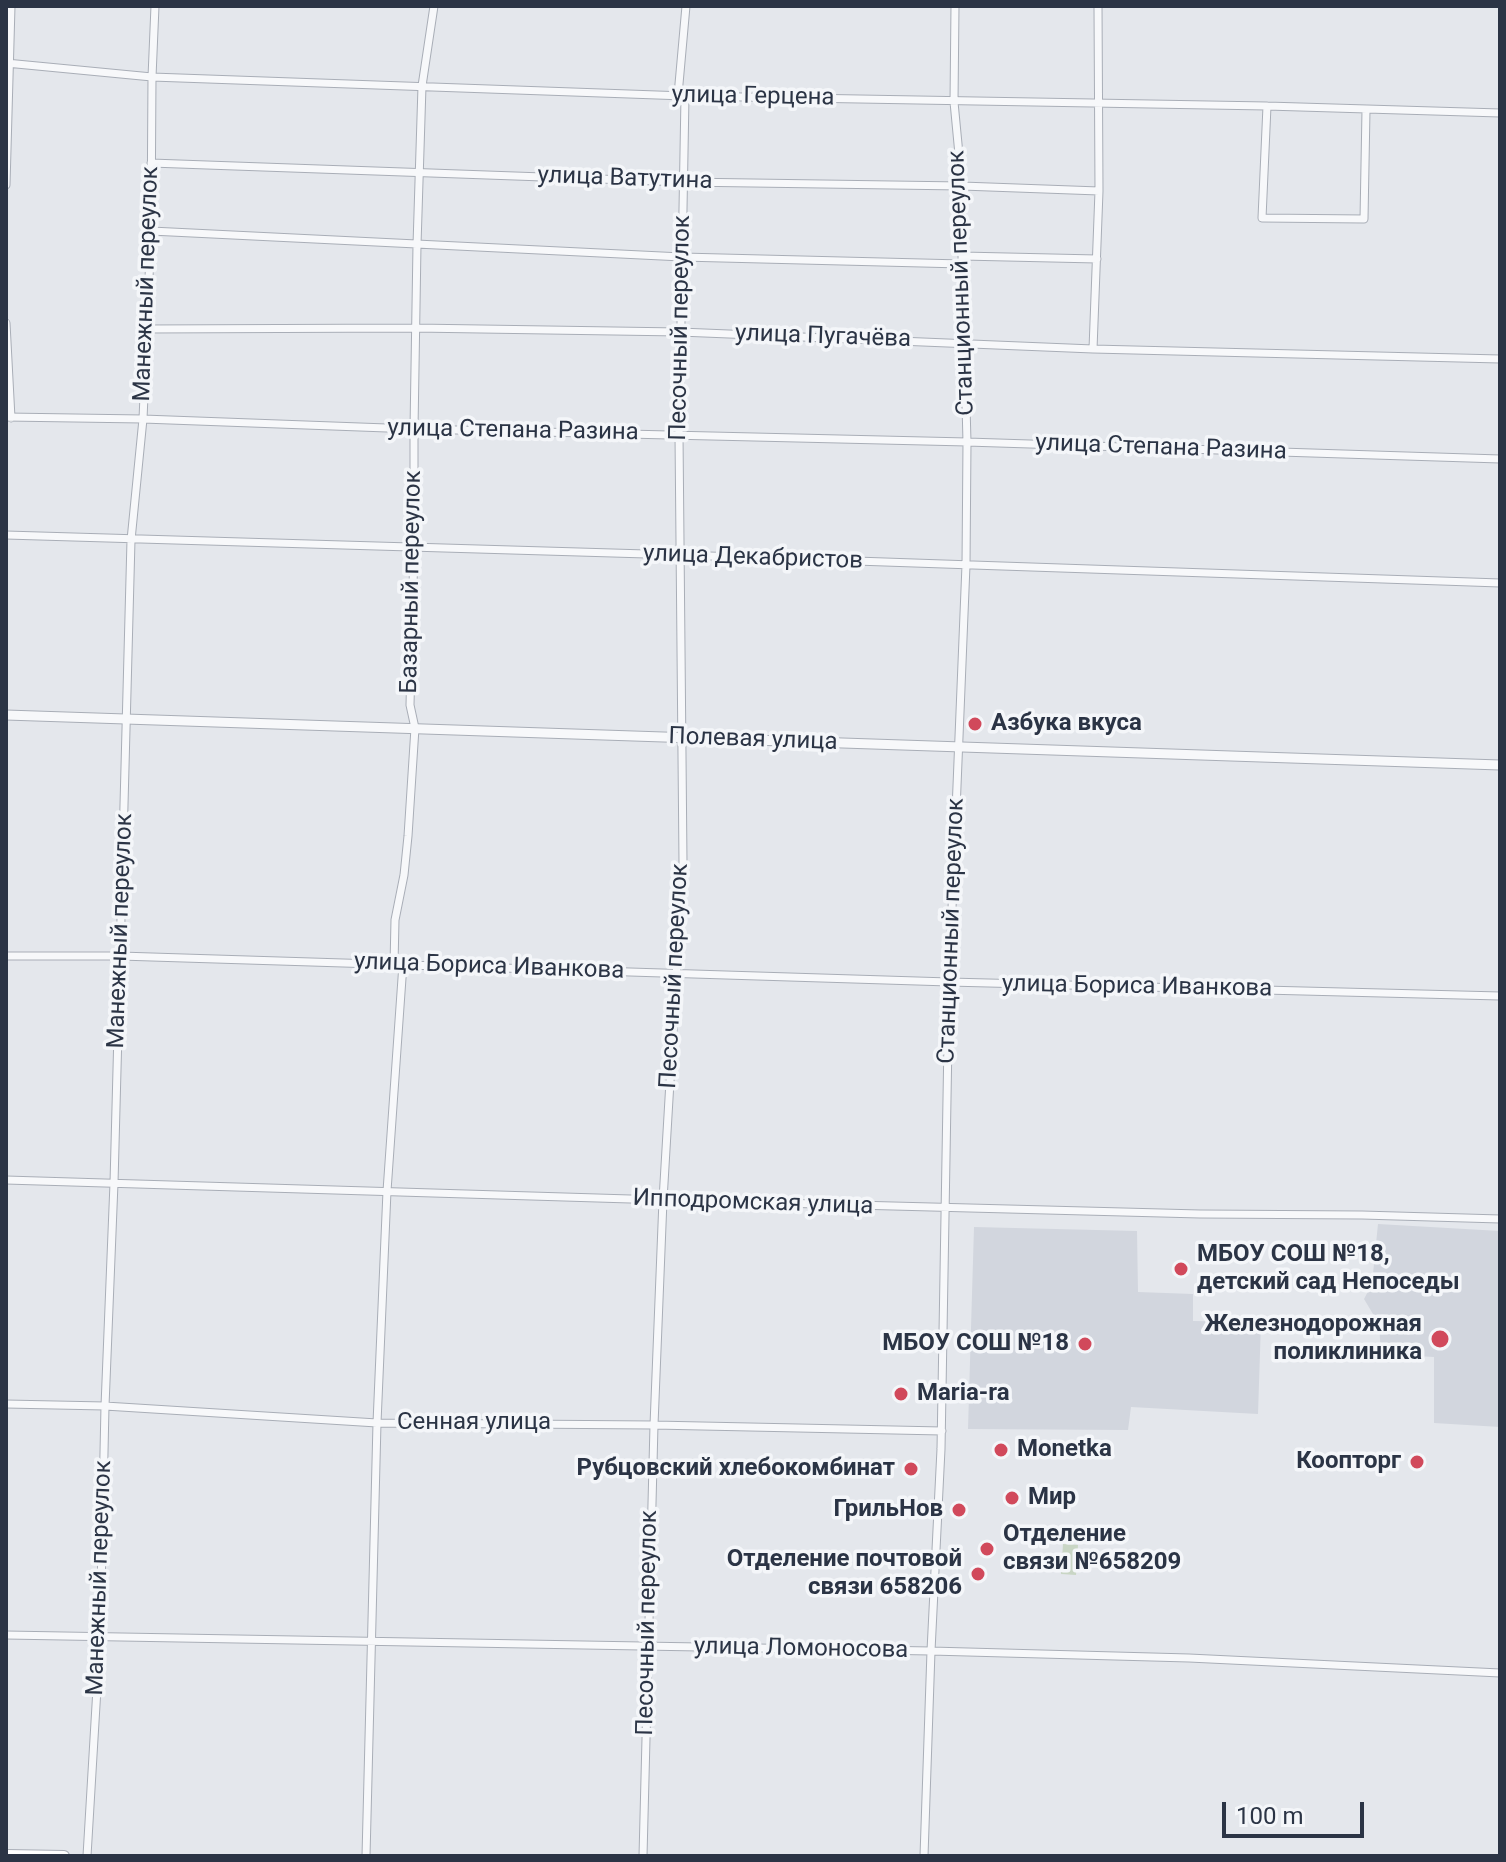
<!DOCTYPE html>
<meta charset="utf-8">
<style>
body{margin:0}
#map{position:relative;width:1506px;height:1862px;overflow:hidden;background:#e4e7ec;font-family:Roboto,sans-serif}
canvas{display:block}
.frame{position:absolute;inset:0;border:8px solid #2b3445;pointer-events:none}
.scale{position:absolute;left:1222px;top:1802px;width:142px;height:36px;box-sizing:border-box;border:4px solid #2b3445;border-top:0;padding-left:10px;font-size:24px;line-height:28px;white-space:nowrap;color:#2b3445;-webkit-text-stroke:6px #f4f6f9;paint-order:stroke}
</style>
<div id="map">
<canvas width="1506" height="1862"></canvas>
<div class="frame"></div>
<div class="scale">100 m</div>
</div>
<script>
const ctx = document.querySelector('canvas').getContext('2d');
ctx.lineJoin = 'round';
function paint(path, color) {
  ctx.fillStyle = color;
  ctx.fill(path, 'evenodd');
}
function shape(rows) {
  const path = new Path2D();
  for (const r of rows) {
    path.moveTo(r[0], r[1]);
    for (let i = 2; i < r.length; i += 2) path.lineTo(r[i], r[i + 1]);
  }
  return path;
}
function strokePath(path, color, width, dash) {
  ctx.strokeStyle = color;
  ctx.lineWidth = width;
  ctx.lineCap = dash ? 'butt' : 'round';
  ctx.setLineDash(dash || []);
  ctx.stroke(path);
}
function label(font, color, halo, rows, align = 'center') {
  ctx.font = font + ' Roboto,sans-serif';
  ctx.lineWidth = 7;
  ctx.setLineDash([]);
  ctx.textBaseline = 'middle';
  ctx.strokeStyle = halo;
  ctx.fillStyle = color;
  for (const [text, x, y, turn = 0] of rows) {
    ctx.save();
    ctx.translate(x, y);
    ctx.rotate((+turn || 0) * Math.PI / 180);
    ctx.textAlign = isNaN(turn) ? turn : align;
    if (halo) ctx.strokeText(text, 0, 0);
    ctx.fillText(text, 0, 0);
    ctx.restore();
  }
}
const built = shape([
 [1378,1224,1500,1231,1500,1427,1434,1423,1434,1357,1381,1354,1379,1324,1364,1299,1372,1284],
 [974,1227,1137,1231,1138,1292,1193,1294,1193,1321,1261,1322,1258,1414,1131,1407,1128,1430,968,1429]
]);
const green = shape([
 [1063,1544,1078,1545,1076,1575,1061,1574]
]);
const minor = shape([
 [6,63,152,77,685,96,1267,106,1500,113],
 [678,95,686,6],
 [1267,106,1262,218,1364,219,1366,110],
 [151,163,683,182,962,186,1099,191],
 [6,185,11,6],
 [151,231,682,257,962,264],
 [962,256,1097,259],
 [6,323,11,418],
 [146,329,415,328,680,332,1093,349,1500,359],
 [1093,349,1099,191,1098,6],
 [6,417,143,419,414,429,967,442,1500,459],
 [6,535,680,555,1500,583],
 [6,956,120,956,949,982,1500,996],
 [394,965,395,920,404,875,408,836,415,728,410,705,414,547,414,429,417,245,422,86,434,6],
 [6,1180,663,1200,1200,1214,1362,1215,1500,1219],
 [6,1404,105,1406,377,1423,654,1425,942,1431],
 [6,1635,931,1651,1189,1658,1500,1673],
 [87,1856,100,1638,105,1406,114,1183,131,540,143,419,151,231,152,77,155,6],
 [366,1856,377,1423,387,1191,403,964],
 [643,1856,654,1425,663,1200,683,862,679,435,685,96],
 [924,1856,931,1651,941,1449,949,982,966,565,967,442,962,256,962,186,954,102,955,6]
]);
const tertiary = shape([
 [6,715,1500,765]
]);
const secondary = shape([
 [6,1855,64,1856]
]);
const markers = [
 [975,724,8,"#d1495b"],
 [1181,1269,8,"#d1495b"],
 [1440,1339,10,"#d1495b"],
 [1085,1344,8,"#d1495b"],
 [901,1394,8,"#d1495b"],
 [1001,1450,8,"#d1495b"],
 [1417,1462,8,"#d1495b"],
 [911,1469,8,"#d1495b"],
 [1012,1498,8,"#d1495b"],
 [959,1510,8,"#d1495b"],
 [987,1549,8,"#d1495b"],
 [978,1574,8,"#d1495b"]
];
const streetNames = [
 ["улица Герцена",753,97,1],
 ["улица Ватутина",625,179,2],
 ["Станционный переулок",962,283,-92],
 ["Манежный переулок",147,284,-88],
 ["Песочный переулок",681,328,-89],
 ["улица Пугачёва",823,337,2],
 ["улица Степана Разина",513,431,1],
 ["улица Степана Разина",1161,448,2],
 ["улица Декабристов",753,558,2],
 ["Базарный переулок",412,582,-89],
 ["Полевая улица",753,740,2],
 ["Манежный переулок",121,931,-88],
 ["Станционный переулок",952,931,-88],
 ["улица Бориса Иванкова",489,967,2],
 ["Песочный переулок",675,976,-87],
 ["улица Бориса Иванкова",1137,987,1],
 ["Ипподромская улица",753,1203,2],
 ["Сенная улица",474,1423],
 ["Манежный переулок",100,1578,-88],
 ["Песочный переулок",648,1623,-89],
 ["улица Ломоносова",801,1649,1]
];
const poiNames = [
 ["Азбука вкуса",991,724],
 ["МБОУ СОШ №18,",1197,1255],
 ["детский сад Непоседы",1197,1283],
 ["Железнодорожная",1422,1325,"right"],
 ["поликлиника",1422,1353,"right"],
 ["МБОУ СОШ №18",1069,1344,"right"],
 ["Maria-ra",917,1394],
 ["Monetka",1017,1450],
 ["Коопторг",1401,1462,"right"],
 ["Рубцовский хлебокомбинат",895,1469,"right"],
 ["Мир",1028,1498],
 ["ГрильНов",943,1510,"right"],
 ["Отделение",1003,1535],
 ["связи №658209",1003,1563],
 ["Отделение почтовой",962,1560,"right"],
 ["связи 658206",962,1588,"right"]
];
paint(built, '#d2d6de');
paint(green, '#c9d6c5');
strokePath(minor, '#a9aeb7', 9);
strokePath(tertiary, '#a9aeb7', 11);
strokePath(secondary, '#a9aeb7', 12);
strokePath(minor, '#f7f8fa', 7);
strokePath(tertiary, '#f7f8fa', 9);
strokePath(secondary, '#fff', 10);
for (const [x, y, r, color] of markers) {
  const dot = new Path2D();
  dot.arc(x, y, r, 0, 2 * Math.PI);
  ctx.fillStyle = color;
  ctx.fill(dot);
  strokePath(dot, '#f4f6f9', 3);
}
label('24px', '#2b3445', '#f4f6f9', streetNames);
label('bold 24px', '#2b3445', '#f4f6f9', poiNames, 'left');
</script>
